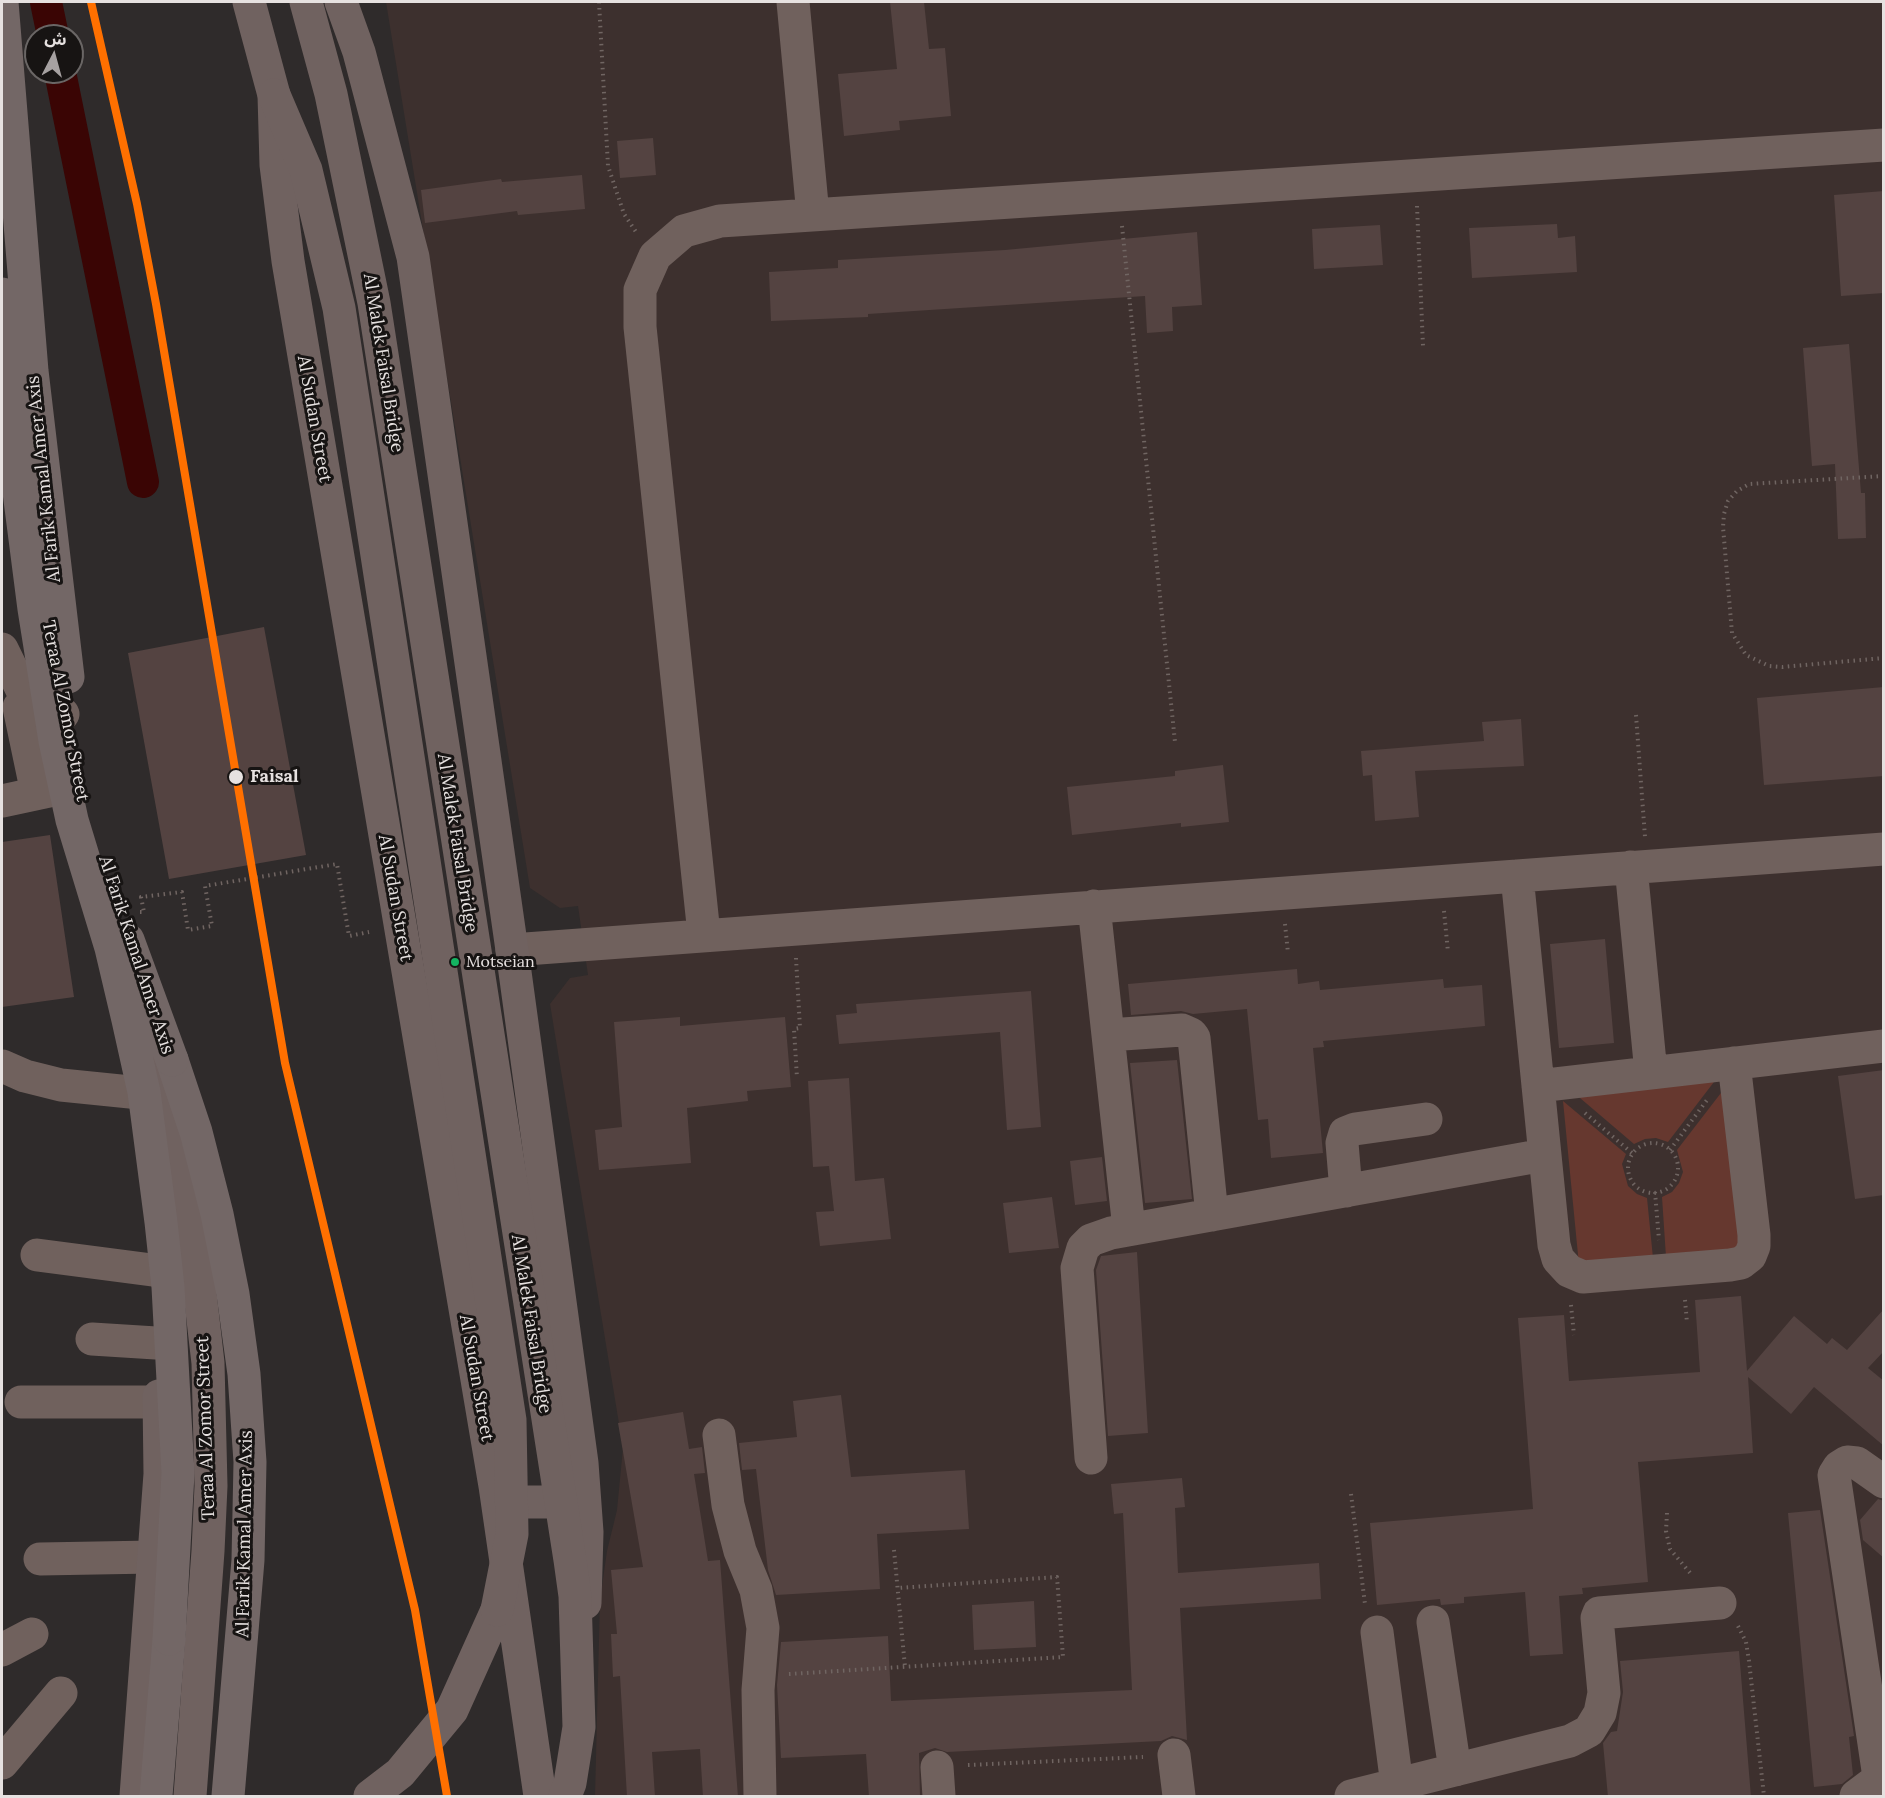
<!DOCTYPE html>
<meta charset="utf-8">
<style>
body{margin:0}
#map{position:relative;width:1885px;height:1798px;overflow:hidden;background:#2f2b2b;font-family:Lora,"Noto Sans Arabic",serif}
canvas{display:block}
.frame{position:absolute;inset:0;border:3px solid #e6e1e0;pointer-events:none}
.north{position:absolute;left:24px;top:24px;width:60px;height:60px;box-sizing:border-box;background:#171413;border:2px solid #6a6665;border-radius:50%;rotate:6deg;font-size:16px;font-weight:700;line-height:24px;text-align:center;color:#e6e1e0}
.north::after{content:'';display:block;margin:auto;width:21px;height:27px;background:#a6a1a1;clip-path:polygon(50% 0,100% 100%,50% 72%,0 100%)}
</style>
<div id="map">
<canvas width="1885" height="1798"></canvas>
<div class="frame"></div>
<div class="north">ش</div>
</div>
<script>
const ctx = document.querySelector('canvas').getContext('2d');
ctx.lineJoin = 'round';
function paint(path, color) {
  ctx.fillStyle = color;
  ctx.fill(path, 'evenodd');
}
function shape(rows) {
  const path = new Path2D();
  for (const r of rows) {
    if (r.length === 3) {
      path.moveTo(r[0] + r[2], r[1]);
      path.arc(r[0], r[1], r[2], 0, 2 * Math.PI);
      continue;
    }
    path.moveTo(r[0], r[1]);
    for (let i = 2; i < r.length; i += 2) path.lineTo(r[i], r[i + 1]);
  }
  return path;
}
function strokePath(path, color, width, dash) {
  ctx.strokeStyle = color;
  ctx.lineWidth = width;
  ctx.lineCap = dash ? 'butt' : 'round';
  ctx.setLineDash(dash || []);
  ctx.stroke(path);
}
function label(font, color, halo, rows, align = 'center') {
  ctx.font = font + ' Lora,serif';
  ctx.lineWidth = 6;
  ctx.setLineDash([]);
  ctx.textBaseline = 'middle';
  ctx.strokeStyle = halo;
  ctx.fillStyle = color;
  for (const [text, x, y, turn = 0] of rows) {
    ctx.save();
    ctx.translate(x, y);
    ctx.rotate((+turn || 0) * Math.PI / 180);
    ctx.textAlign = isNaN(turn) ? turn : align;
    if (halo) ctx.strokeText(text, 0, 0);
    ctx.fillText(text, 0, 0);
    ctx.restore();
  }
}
const built = shape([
 [386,2,1883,2,1883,1796,595,1796,600,1600,607,1551,617,1510,623,1448,550,1004,570,978,588,975,578,906,560,908,530,888]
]);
const green = shape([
 [1717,1078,1668,1142,1656,1138,1645,1139,1634,1144,1573,1092],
 [1724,1089,1740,1250,1666,1257,1662,1197,1672,1192,1679,1183,1683,1172,1677,1150],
 [1563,1101,1626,1154,1622,1164,1628,1186,1637,1194,1647,1198,1653,1258,1579,1265]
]);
const canal = shape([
 [46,2,53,36],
 [60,72,143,482]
]);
const building = shape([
 [890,2,924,2,929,49,945,48,951,116,899,121,900,130,844,136,838,74,897,69],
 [653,138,656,175,620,178,617,141],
 [582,175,585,209,518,215,517,211,425,223,421,190,501,179,502,182],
 [1884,191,1884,293,1841,296,1834,195],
 [1557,224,1558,238,1575,236,1577,272,1472,278,1469,228],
 [1380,225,1383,265,1314,269,1312,229],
 [1197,232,1202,305,1172,307,1173,331,1147,333,1145,296,868,314,868,317,771,321,769,272,838,268,838,260,1005,250],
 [1849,344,1861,493,1865,493,1866,538,1838,539,1835,464,1812,466,1803,348],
 [264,627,306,855,169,879,128,653],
 [1884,687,1884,776,1764,785,1757,698],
 [1521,719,1524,766,1415,771,1419,817,1375,821,1372,775,1363,776,1361,751,1484,741,1482,722],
 [1223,765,1229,822,1181,827,1181,823,1072,835,1067,787,1175,776,1175,771],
 [50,835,74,997,2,1007,2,842],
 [1605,939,1614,1043,1559,1048,1550,944],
 [1297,969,1298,984,1319,981,1320,990,1443,979,1444,988,1482,985,1485,1026,1323,1041,1324,1047,1313,1048,1323,1153,1271,1158,1268,1119,1258,1120,1247,1009,1193,1014,1181,1011,1131,1015,1128,984],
 [1031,991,1041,1127,1007,1130,1000,1032,839,1044,836,1015,857,1013,856,1004],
 [680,1017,680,1026,785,1017,791,1087,747,1091,748,1101,687,1108,691,1163,599,1170,595,1130,622,1127,614,1022],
 [1177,1060,1192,1199,1145,1203,1130,1063],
 [1884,1070,1884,1195,1855,1199,1838,1076],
 [849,1078,855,1181,884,1178,891,1239,820,1246,816,1212,834,1211,829,1166,813,1167,808,1081],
 [1102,1157,1107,1201,1075,1205,1070,1161],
 [1052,1197,1059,1248,1009,1253,1003,1203],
 [1137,1252,1148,1433,1108,1436,1096,1270,1101,1256],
 [1741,1296,1747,1371,1794,1316,1827,1344,1832,1338,1847,1350,1884,1309,1884,1351,1868,1368,1884,1381,1884,1446,1814,1387,1791,1414,1748,1377,1753,1453,1638,1462,1648,1582,1582,1588,1583,1594,1559,1596,1563,1654,1530,1656,1525,1592,1464,1597,1464,1603,1441,1605,1440,1599,1377,1605,1370,1523,1533,1509,1518,1318,1564,1315,1569,1381,1700,1372,1695,1300],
 [841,1395,851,1477,965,1470,969,1529,877,1534,880,1589,776,1595,768,1570,756,1469,742,1470,739,1443,797,1437,793,1401],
 [683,1412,689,1449,702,1447,705,1473,694,1474,708,1561,720,1560,738,1797,703,1797,700,1749,652,1752,655,1797,627,1797,620,1676,613,1677,611,1634,617,1634,611,1570,643,1567,618,1423],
 [1182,1478,1185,1507,1175,1508,1178,1573,1319,1563,1321,1599,1180,1608,1187,1740,1172,1736,1161,1741,947,1752,935,1748,919,1753,920,1797,869,1797,866,1754,781,1758,777,1685,781,1642,888,1636,891,1701,1132,1690,1123,1513,1114,1514,1111,1484],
 [1878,1499,1884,1501,1884,1558,1863,1540,1860,1520],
 [1820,1510,1854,1736,1849,1737,1853,1775,1842,1784,1814,1787,1788,1513],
 [1034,1601,1036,1647,974,1650,972,1605],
 [1739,1651,1751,1797,1608,1797,1603,1743,1611,1732,1617,1731,1623,1692,1620,1661]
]);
const path = shape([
 [599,2,608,166,624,214,636,232],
 [1417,206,1423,346],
 [1122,226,1175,742],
 [1884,476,1749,484,1737,491,1728,501,1724,514,1723,527,1732,633,1746,655,1769,666,1782,667,1884,658],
 [1636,715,1645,837],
 [1444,911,1448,952],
 [140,912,144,912,141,897,182,892,188,930,212,926,205,886,337,864,349,936,369,932],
 [1285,924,1288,953],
 [796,958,800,1028,794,1029,797,1078],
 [1585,1113,1632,1153],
 [1653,1168,25],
 [1670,1150,1707,1100],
 [1655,1192,1659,1240],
 [1685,1300,1687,1323],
 [1571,1305,1574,1335],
 [1351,1494,1365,1604],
 [1667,1513,1666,1531,1670,1549,1691,1574],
 [894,1550,905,1667],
 [1738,1626,1746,1642,1749,1661,1764,1796],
 [789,1674,1063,1657,1057,1577,898,1588],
 [968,1765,1143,1757]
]);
const minor = shape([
 [793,2,813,215],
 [2,649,25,696,46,712,63,714],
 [19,707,37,793],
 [2,801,58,789],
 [1631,867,1651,1073],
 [1517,876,1554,1245,1558,1259,1569,1271,1583,1277,1730,1265,1741,1263,1750,1256,1754,1246,1754,1235,1734,1063],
 [1094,906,1129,1229],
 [704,934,640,327,640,290,655,256,684,231,720,221,1884,145],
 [512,950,1884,849],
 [1108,1035,1182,1030,1191,1034,1194,1038,1212,1215],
 [2,1066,25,1076,61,1085,140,1093],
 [1538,1086,1884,1046],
 [1346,1191,1342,1143,1345,1133,1355,1129,1426,1119],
 [37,1255,152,1270],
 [92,1339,156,1343],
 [21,1402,160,1402],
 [719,1435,728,1505,740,1551,756,1590,763,1628,758,1690,760,1796],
 [1091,1458,1077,1268,1083,1248,1091,1240,1111,1233,1544,1155],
 [40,1559,153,1557],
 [1433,1622,1455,1770],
 [1377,1632,1397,1785],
 [2,1650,32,1634],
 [1174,1755,1179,1796],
 [2,1763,61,1693],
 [937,1767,939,1796],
 [1879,1777,1834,1475,1839,1467,1847,1462,1857,1463,1884,1482],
 [1351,1796,1570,1741,1589,1731,1600,1713,1604,1693,1597,1618,1599,1613,1720,1603],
 [1856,1796,1884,1775]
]);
const major = shape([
 [249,2,274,95,276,165,288,261,495,1486,540,1796],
 [341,2,359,52,413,257,512,950,582,1463,587,1532,585,1603],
 [146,1070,164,1088,167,1095,198,1276,208,1363,211,1486,208,1551,190,1796],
 [495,1486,518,1502,546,1502,570,1488,577,1473],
 [136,1796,160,1474,159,1396],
 [370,1796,400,1773,452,1710,497,1610]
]);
const highway = shape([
 [172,1060,196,1132,217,1214,233,1294,244,1374,250,1462,248,1560,228,1796],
 [156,1796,169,1639]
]);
const majorBridge = shape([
 [306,2,331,94,374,303,570,1560,575,1596,579,1727,570,1783,565,1796],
 [274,95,306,170,339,308,510,1420,512,1534,497,1610]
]);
const highwayBridge = shape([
 [2,2,32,371,68,677],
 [2,294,14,453,34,609,55,741,72,820,111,948,128,1020,144,1092,161,1222,168,1287,178,1473,169,1639],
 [128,940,172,1060]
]);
const metro1 = shape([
 [91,2,137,204,156,304,285,1063,415,1610,447,1796]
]);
const markers = [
 [236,777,8,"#e6e1e0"],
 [455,962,5,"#13b361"]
];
const busNames = [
 ["Motseian",466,962]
];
const streetNames = [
 ["Al Malek Faisal Bridge",383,363,81],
 ["Al Sudan Street",314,419,80],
 ["Al Farik Kamal Amer Axis",44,479,-96],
 ["Teraa Al Zomor Street",65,711,79],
 ["Al Malek Faisal Bridge",457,843,81],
 ["Al Sudan Street",395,898,80],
 ["Al Farik Kamal Amer Axis",136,955,72],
 ["Al Malek Faisal Bridge",531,1324,81],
 ["Al Sudan Street",476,1378,80],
 ["Teraa Al Zomor Street",206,1428,-92],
 ["Al Farik Kamal Amer Axis",245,1534,-89]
];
const stopNames = [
 ["Faisal",250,777]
];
paint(built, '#3d302e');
paint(green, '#66382f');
strokePath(canal, '#3a0504', 32);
paint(building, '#544341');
strokePath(path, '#706562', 4, [1.5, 4.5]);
strokePath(minor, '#70615d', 33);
strokePath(major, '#706260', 33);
strokePath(highway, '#736766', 33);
strokePath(majorBridge, '#706260', 33);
strokePath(highwayBridge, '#736766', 33);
strokePath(metro1, '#ff7000', 8);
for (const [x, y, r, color] of markers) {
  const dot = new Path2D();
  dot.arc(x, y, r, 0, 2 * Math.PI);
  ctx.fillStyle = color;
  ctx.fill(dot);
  strokePath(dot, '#171413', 2);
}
label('16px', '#e6e1e0', '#171413', busNames, 'left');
label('18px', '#e6e1e0', '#171413', streetNames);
label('bold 18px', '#e6e1e0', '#171413', stopNames, 'left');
</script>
